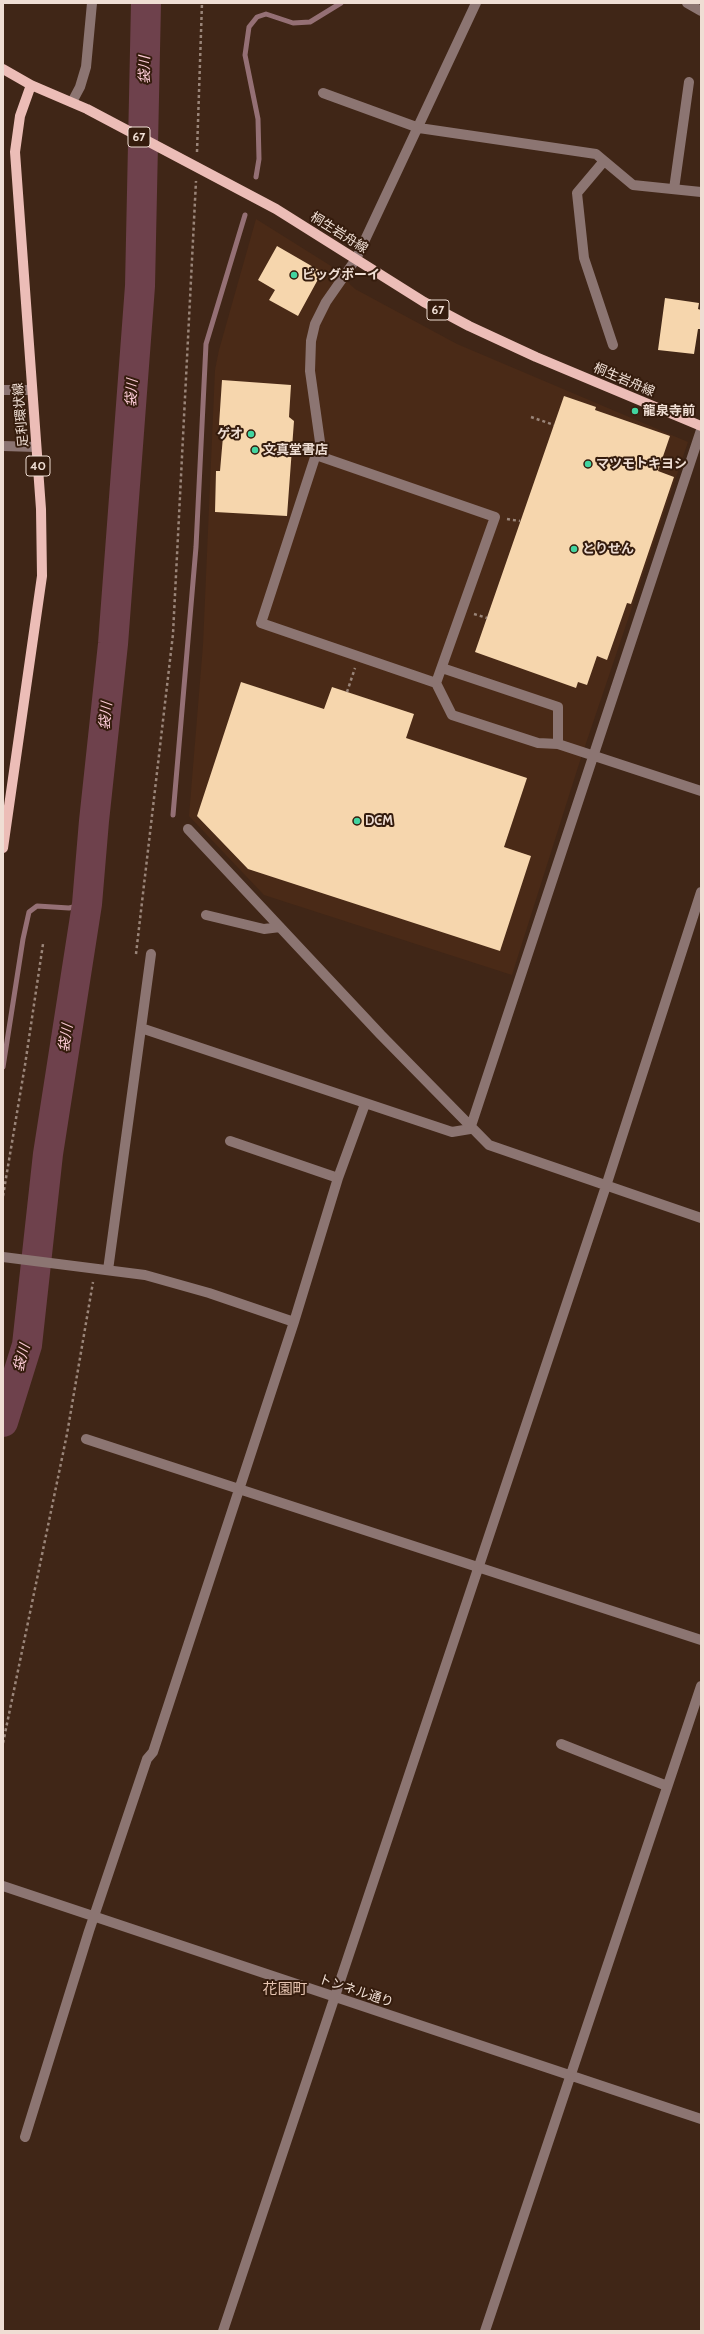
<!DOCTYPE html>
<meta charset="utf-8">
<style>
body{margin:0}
#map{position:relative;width:704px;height:2334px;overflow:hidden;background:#402617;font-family:Cabin,sans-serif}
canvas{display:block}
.frame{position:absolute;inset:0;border:4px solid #efded4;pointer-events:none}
</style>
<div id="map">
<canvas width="704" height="2334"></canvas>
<div class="frame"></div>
</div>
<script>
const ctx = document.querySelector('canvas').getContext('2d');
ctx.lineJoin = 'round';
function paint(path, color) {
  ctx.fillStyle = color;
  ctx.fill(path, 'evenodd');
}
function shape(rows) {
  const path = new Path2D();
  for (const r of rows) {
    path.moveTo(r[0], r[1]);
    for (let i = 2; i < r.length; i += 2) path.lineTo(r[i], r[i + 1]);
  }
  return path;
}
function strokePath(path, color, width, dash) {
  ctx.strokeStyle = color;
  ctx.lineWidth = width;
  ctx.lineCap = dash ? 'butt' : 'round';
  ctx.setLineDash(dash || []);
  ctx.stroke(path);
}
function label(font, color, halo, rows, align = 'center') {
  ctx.font = font + ' Cabin,"Noto Sans JP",sans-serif';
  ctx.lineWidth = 4;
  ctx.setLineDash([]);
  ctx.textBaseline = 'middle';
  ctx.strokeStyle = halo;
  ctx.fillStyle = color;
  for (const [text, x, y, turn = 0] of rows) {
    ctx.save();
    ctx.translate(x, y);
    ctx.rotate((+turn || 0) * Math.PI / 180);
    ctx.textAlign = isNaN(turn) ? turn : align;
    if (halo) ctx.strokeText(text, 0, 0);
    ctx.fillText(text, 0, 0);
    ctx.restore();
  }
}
const built = shape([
 [256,219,331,266,355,289,457,344,688,442,579,764,512,975,264,895,189,816,203,645,215,370,219,350]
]);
const stream = shape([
 [256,177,259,159,258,119,245,55,249,27,257,17,266,14,293,23,310,22,341,3],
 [173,815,196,547,206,344,245,215],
 [3,1067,23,939,29,912,37,906,69,908,87,904]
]);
const river = shape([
 [3,1422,27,1345,48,1154,87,904,94,821,113,644,140,286,146,3]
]);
const building = shape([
 [277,246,322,272,298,316,269,300,275,290,258,280],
 [665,298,699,303,698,309,701,310,701,329,698,329,694,354,658,350],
 [222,380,291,385,289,417,294,421,287,516,215,512,216,471,220,471,224,425,219,425],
 [564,396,596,407,595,410,670,436,658,471,674,477,631,604,627,603,607,660,597,656,587,685,578,682,576,688,475,652],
 [241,682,324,709,332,687,414,714,406,738,527,778,504,847,531,856,500,951,248,869,197,816]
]);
const path = shape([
 [197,152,202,3],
 [531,417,554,425],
 [507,519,520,521],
 [474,614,487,618],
 [347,692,355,668],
 [136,954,173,634,196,181],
 [3,1196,25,1065,43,944],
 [3,1743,67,1434,93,1282]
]);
const minor = shape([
 [476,3,356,259,326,302,315,324,311,341,310,371,320,442,261,623,436,683,452,715,538,743,558,744,701,791],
 [687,3,701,11],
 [323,93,419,128,596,154,633,185,701,192],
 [72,102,80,87,86,67,92,3],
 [604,161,577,193,584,258,613,345],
 [674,189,689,82],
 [3,390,32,390],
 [3,446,36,447],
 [316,455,495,517,436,683],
 [442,668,558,707,558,744],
 [188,829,381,1035,489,1145,701,1218],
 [206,915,264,929,280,927],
 [141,1028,151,954],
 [230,1141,338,1178],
 [3,1257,145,1275,209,1293,294,1322],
 [108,1270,141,1028,452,1132,470,1129,701,430],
 [86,1439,701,1640],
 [561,1744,667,1786],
 [3,1886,701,2119],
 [25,2137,89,1931,147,1759,153,1752,294,1322,338,1178,365,1104],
 [223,2331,606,1186,701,892],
 [485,2331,701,1686]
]);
const major = shape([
 [3,69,31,85,87,109,276,209,424,302,469,326,536,357,701,426],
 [3,848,42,576,41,509,15,152,20,116,31,85]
]);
const markers = [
 [294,275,4,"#42d4a0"],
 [635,411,4,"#42d4a0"],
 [251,434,4,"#42d4a0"],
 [255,450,4,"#42d4a0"],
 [588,464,4,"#42d4a0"],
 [574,549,4,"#42d4a0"],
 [357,821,4,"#42d4a0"]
];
const shields = [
 [139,137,22],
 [438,310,22],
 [38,466,24]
];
const shieldNames = [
 ["67",139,137],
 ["67",438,310],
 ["40",38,466]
];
const streetNames = [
 ["桐生岩舟線",339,233,32],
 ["桐生岩舟線",624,380,23],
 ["足利環状線",21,415,-95],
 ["トンネル通り",356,1991,18]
];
const poiNames = [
 ["ビッグボーイ",302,275],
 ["龍泉寺前",643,411],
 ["ゲオ",243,434,"right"],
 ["文真堂書店",263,450],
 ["マツモトキヨシ",596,464],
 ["とりせん",582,549],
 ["DCM",365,821]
];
const waterNames = [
 ["袋川",145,70,-89],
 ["袋川",132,393,-86],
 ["袋川",106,716,-84],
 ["袋川",66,1038,-81],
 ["袋川",22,1358,-75]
];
const quarterNames = [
 ["花園町",285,1990]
];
paint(built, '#4a2a17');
strokePath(stream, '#957075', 5);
strokePath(river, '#6e414c', 30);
paint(building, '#f6d6ad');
strokePath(path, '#9a8579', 2.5, [3, 3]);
strokePath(minor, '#8c7572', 10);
strokePath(major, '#ecbdb7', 10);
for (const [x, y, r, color] of markers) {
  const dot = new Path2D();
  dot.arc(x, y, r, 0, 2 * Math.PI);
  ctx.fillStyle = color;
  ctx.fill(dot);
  strokePath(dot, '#351c0d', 1.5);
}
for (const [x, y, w] of shields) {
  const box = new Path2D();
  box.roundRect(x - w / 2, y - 10, w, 20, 3);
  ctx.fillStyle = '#351c0d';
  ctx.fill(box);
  strokePath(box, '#efded4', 1);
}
label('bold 12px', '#efded4', null, shieldNames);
label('13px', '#efded4', '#351c0d', streetNames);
label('bold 13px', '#efded4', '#351c0d', poiNames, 'left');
label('italic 14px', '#fecdd8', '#351c0d', waterNames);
label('15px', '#e6c4b1', '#351c0d', quarterNames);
</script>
